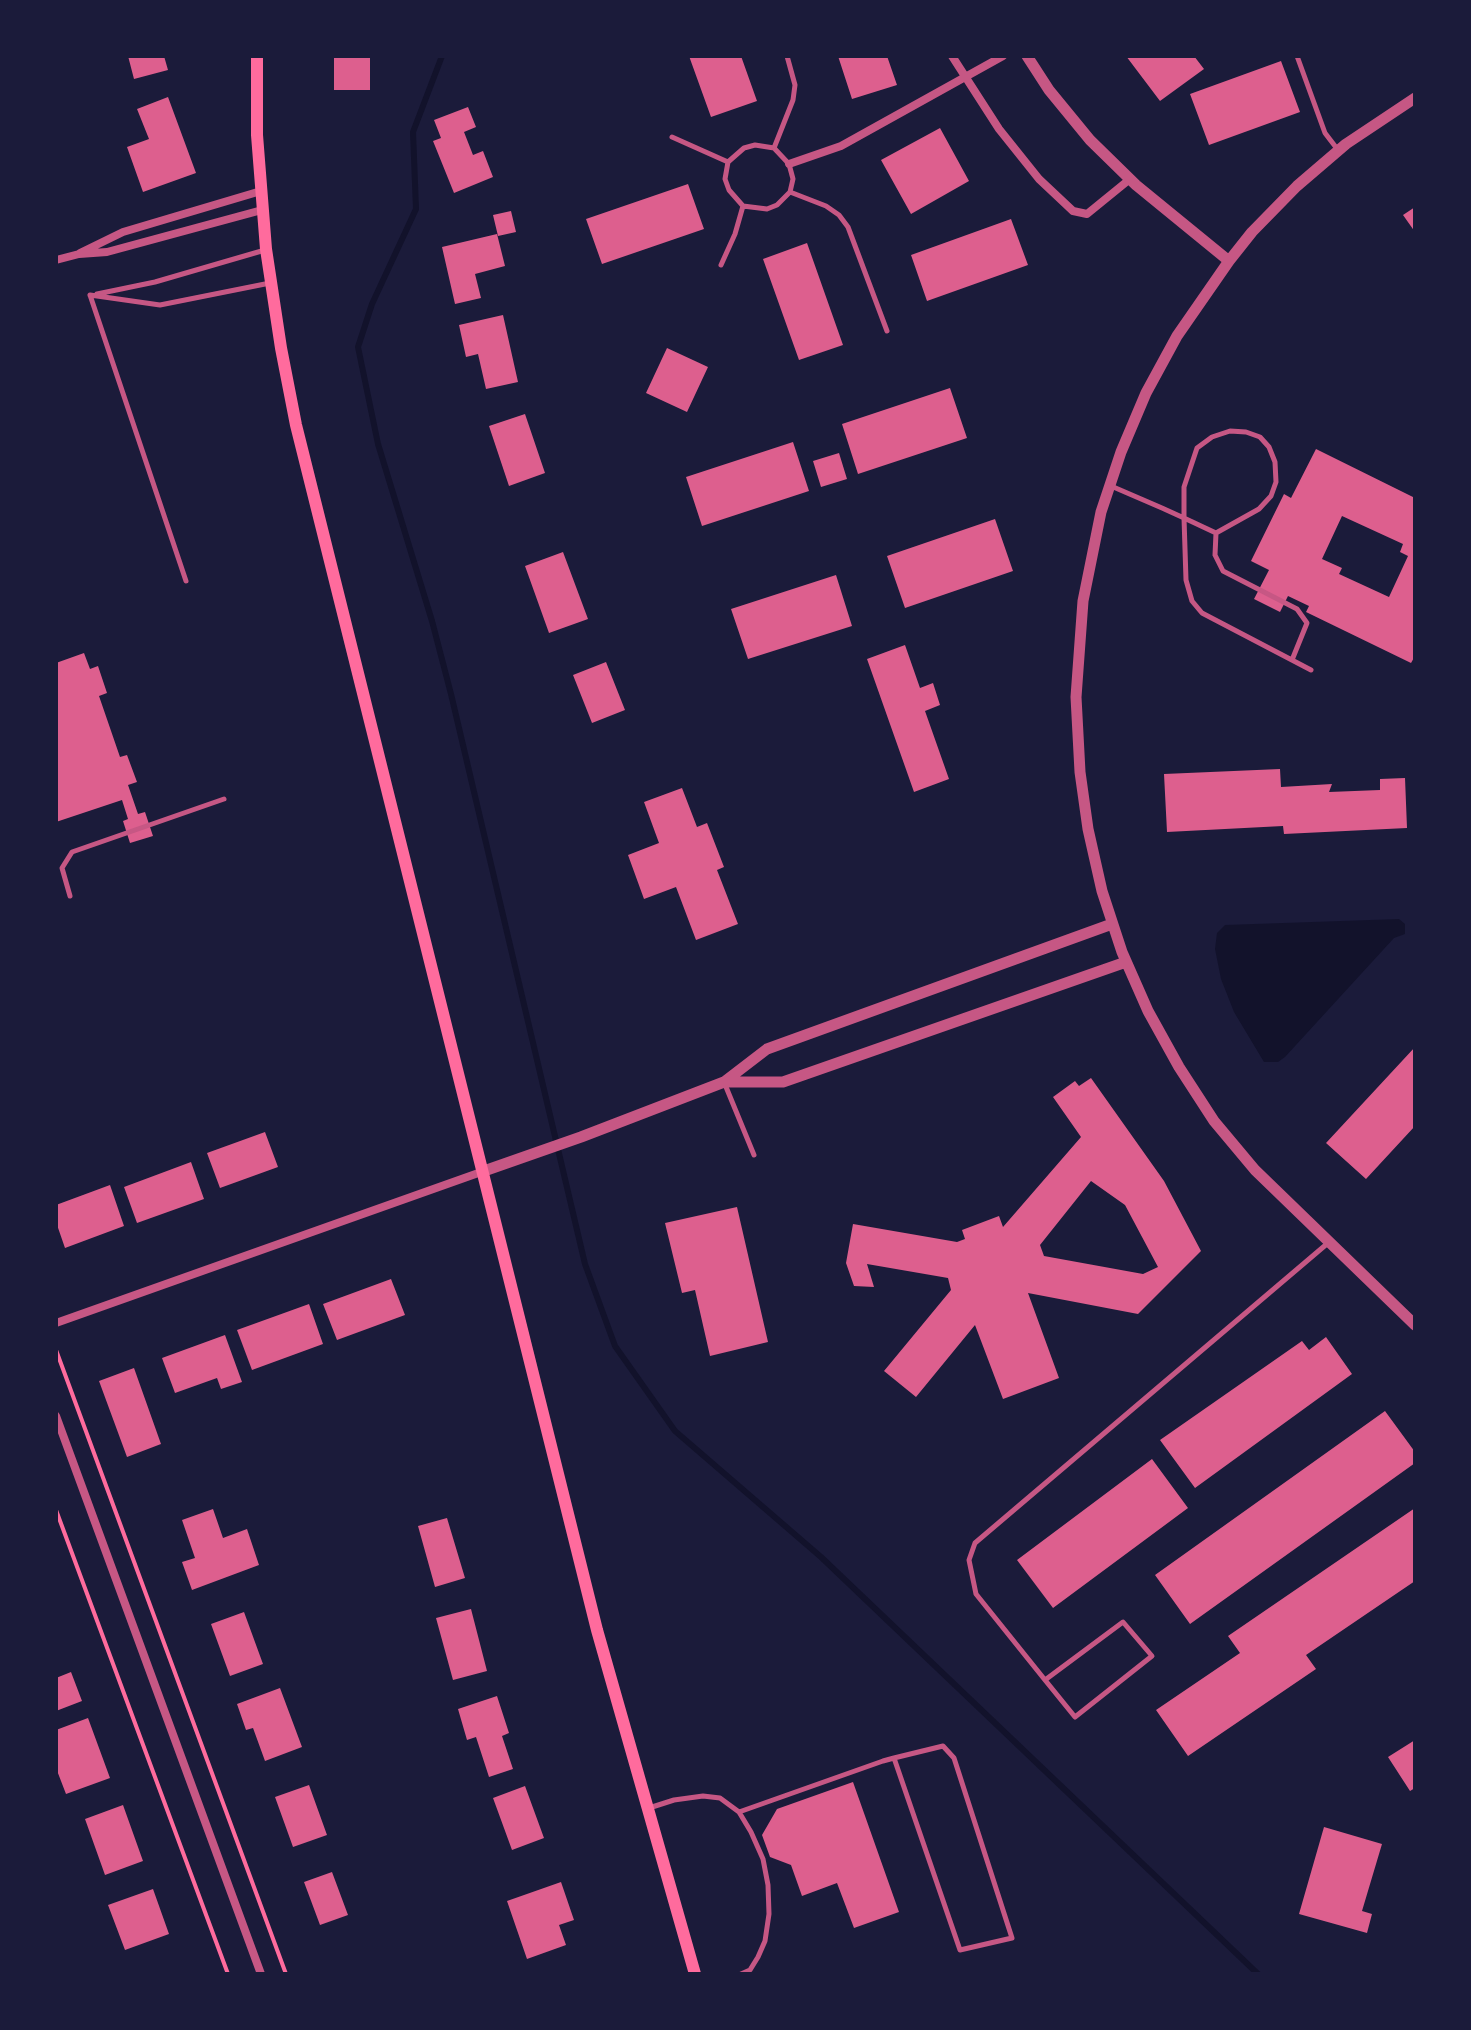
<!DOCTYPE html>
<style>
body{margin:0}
#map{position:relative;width:1471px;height:2030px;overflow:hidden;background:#1b1b3a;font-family:"Open Sans",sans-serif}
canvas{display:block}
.frame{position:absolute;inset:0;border:58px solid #1b1b3a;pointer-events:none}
</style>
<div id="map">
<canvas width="1471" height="2030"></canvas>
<div class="frame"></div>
</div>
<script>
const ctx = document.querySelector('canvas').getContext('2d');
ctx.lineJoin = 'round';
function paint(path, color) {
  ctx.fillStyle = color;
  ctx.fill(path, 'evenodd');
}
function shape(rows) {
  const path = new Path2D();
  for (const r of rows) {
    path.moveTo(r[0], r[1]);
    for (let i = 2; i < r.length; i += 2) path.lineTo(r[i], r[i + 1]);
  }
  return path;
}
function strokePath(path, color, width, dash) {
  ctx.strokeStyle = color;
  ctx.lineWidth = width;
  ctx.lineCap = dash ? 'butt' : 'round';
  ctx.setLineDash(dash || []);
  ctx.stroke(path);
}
const water = shape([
 [1399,919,1405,924,1405,934,1394,938,1285,1057,1278,1062,1264,1062,1234,1012,1221,979,1215,949,1217,933,1225,925]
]);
const stream = shape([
 [442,56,413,132,416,209,372,304,358,347,378,444,432,621,451,694,585,1264,615,1346,675,1431,821,1557,1258,1974]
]);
const building = shape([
 [128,56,164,56,168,70,134,79],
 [334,56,370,56,370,90,334,90],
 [689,56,741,56,757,101,711,117],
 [838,56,887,56,897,85,852,99],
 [1126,56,1194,56,1204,69,1160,101],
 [1281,61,1300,112,1209,145,1190,94],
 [168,97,196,173,143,192,127,147,149,139,137,109],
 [468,107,476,127,464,132,473,155,483,151,493,177,454,193,433,141,441,138,434,120],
 [940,128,969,181,911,214,881,160],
 [688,184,704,229,602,264,586,219],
 [1415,207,1415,232,1403,215],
 [511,211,516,232,498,236,493,215],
 [1011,219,1028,265,927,301,911,255],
 [497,234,505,266,475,274,481,298,455,304,442,247],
 [807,243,843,345,799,360,763,259],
 [503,315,518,382,486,389,478,354,466,357,459,325],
 [667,348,708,367,687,412,646,393],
 [950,388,967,438,858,474,842,424],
 [525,414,545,473,509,486,489,426],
 [793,442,809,491,702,526,686,477],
 [1316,449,1415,498,1415,656,1411,663,1306,612,1309,606,1288,596,1280,612,1254,599,1269,570,1251,561,1284,494,1291,498],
 [1342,516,1403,544,1400,552,1408,556,1389,597,1339,574,1342,568,1322,559],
 [839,453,847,479,821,487,813,461],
 [995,519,1013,571,905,608,887,556],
 [563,552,588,619,549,633,525,566],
 [836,575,852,626,748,659,731,609],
 [905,645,920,688,933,683,940,705,925,711,949,779,914,792,867,659],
 [84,653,90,669,98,666,107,693,99,696,120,757,127,755,137,782,128,785,138,814,145,812,153,836,130,843,123,821,128,819,122,800,56,822,56,663],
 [606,662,625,710,592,723,573,675],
 [1280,769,1281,787,1332,784,1329,792,1380,790,1380,779,1405,778,1407,828,1284,834,1283,826,1167,832,1164,774],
 [682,788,697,827,707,823,724,867,717,870,738,924,696,940,676,887,644,899,628,855,659,843,644,802],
 [1415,1047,1415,1126,1366,1179,1326,1143],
 [1091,1078,1164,1181,1201,1251,1138,1314,1028,1293,1059,1378,1003,1399,975,1325,916,1397,884,1371,951,1290,948,1278,867,1264,874,1287,854,1286,846,1263,853,1224,957,1242,965,1239,962,1230,999,1216,1003,1227,1081,1137,1053,1097,1075,1081,1079,1086],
 [1091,1181,1125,1205,1158,1267,1143,1274,1044,1256,1040,1245],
 [265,1132,278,1167,220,1188,207,1153],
 [191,1162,204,1199,137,1223,124,1187],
 [110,1185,124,1226,65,1248,56,1222,56,1205],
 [737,1207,768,1342,710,1356,695,1290,682,1293,665,1223],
 [391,1279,405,1315,337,1340,323,1304],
 [309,1304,323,1344,252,1370,237,1330],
 [225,1335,242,1382,221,1389,217,1378,175,1393,162,1358],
 [1326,1337,1352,1374,1195,1488,1160,1440,1302,1341,1309,1350],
 [134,1368,161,1444,127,1457,99,1381],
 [1385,1411,1415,1452,1415,1463,1190,1624,1155,1575],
 [1152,1459,1188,1508,1053,1608,1017,1560],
 [1415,1508,1415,1581,1306,1655,1316,1669,1188,1756,1156,1710,1240,1653,1228,1636],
 [213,1509,223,1538,247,1529,259,1565,192,1590,182,1562,195,1558,182,1520],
 [447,1518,465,1578,435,1587,418,1526],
 [471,1609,487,1671,453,1680,436,1618],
 [244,1612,263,1664,230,1676,211,1624],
 [71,1672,82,1701,56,1711,56,1678],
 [280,1688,302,1747,265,1761,253,1728,246,1730,237,1704],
 [497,1696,509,1733,502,1736,513,1769,489,1777,476,1737,467,1740,458,1709],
 [88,1718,110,1778,66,1794,56,1768,56,1730],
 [1415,1740,1415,1788,1410,1791,1388,1757],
 [853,1782,899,1912,854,1928,837,1883,802,1896,791,1865,770,1857,762,1835,777,1809],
 [309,1785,327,1835,293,1847,275,1797],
 [525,1786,544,1838,512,1850,493,1798],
 [123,1805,143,1861,105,1875,85,1819],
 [1324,1827,1382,1844,1362,1911,1372,1914,1367,1933,1299,1914],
 [332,1872,348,1915,320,1925,304,1882],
 [561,1882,574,1920,559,1925,566,1945,527,1959,507,1901],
 [153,1889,169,1934,125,1950,108,1905]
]);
const path = shape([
 [56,1350,286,1974],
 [56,1510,228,1974]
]);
const service = shape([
 [1297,56,1325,133,1338,150],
 [672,137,728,162,744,148,755,145,774,148,789,164,793,179,790,192],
 [774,148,793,100,795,85,787,56],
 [728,162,725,179,729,190,743,206,767,209,777,205,790,192,826,206,839,215,848,227,887,331],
 [721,265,735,234,743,206],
 [97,294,155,282,265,250],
 [90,295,186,581],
 [90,295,160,305,270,283],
 [1111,486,1162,508,1184,518,1216,533,1259,509,1271,496,1276,482,1275,462,1269,447,1260,437,1246,432,1230,431,1212,437,1197,448,1184,487,1184,518,1186,580,1192,601,1202,613,1311,670],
 [1216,533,1215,555,1223,571,1297,609,1307,623,1292,660],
 [70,896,62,868,72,852,224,799],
 [724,1082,754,1155],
 [1045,1680,1123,1622,1152,1656,1075,1717,1045,1680,976,1594,969,1560,975,1543,1328,1243],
 [649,1808,674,1800,703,1796,720,1798,739,1812,751,1832,763,1859,768,1885,769,1914,765,1941,758,1957,750,1970,741,1974],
 [739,1812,883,1761,894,1758,943,1746,954,1758,1012,1938,960,1950,894,1758]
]);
const minor = shape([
 [952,56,999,129,1039,179,1073,211,1087,214,1130,179],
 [789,164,841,146,1003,56],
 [80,253,123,232,261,191],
 [56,260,79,254,107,252,262,210],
 [56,1323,484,1171],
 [56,1416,261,1974]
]);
const tertiary = shape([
 [1027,56,1049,90,1090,140,1136,185,1229,261],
 [1415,98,1346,144,1297,186,1252,232,1229,261,1177,336,1146,393,1121,452,1101,512,1083,601,1076,697,1080,772,1088,829,1102,891,1122,952,1148,1011,1179,1067,1214,1121,1255,1170,1415,1325],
 [724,1082,783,1082,1126,962],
 [484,1171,581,1137,724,1082,767,1049,1112,924]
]);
const secondary = shape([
 [257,56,257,135,266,249,281,348,296,425,597,1630,695,1974]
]);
paint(water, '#12122b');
strokePath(stream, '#12122b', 6);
paint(building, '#dd5f8e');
strokePath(path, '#ff6b9d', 4);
strokePath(service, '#c65784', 5);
strokePath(minor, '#c65784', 8);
strokePath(tertiary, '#c65784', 11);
strokePath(secondary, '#ff6b9d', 12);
</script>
